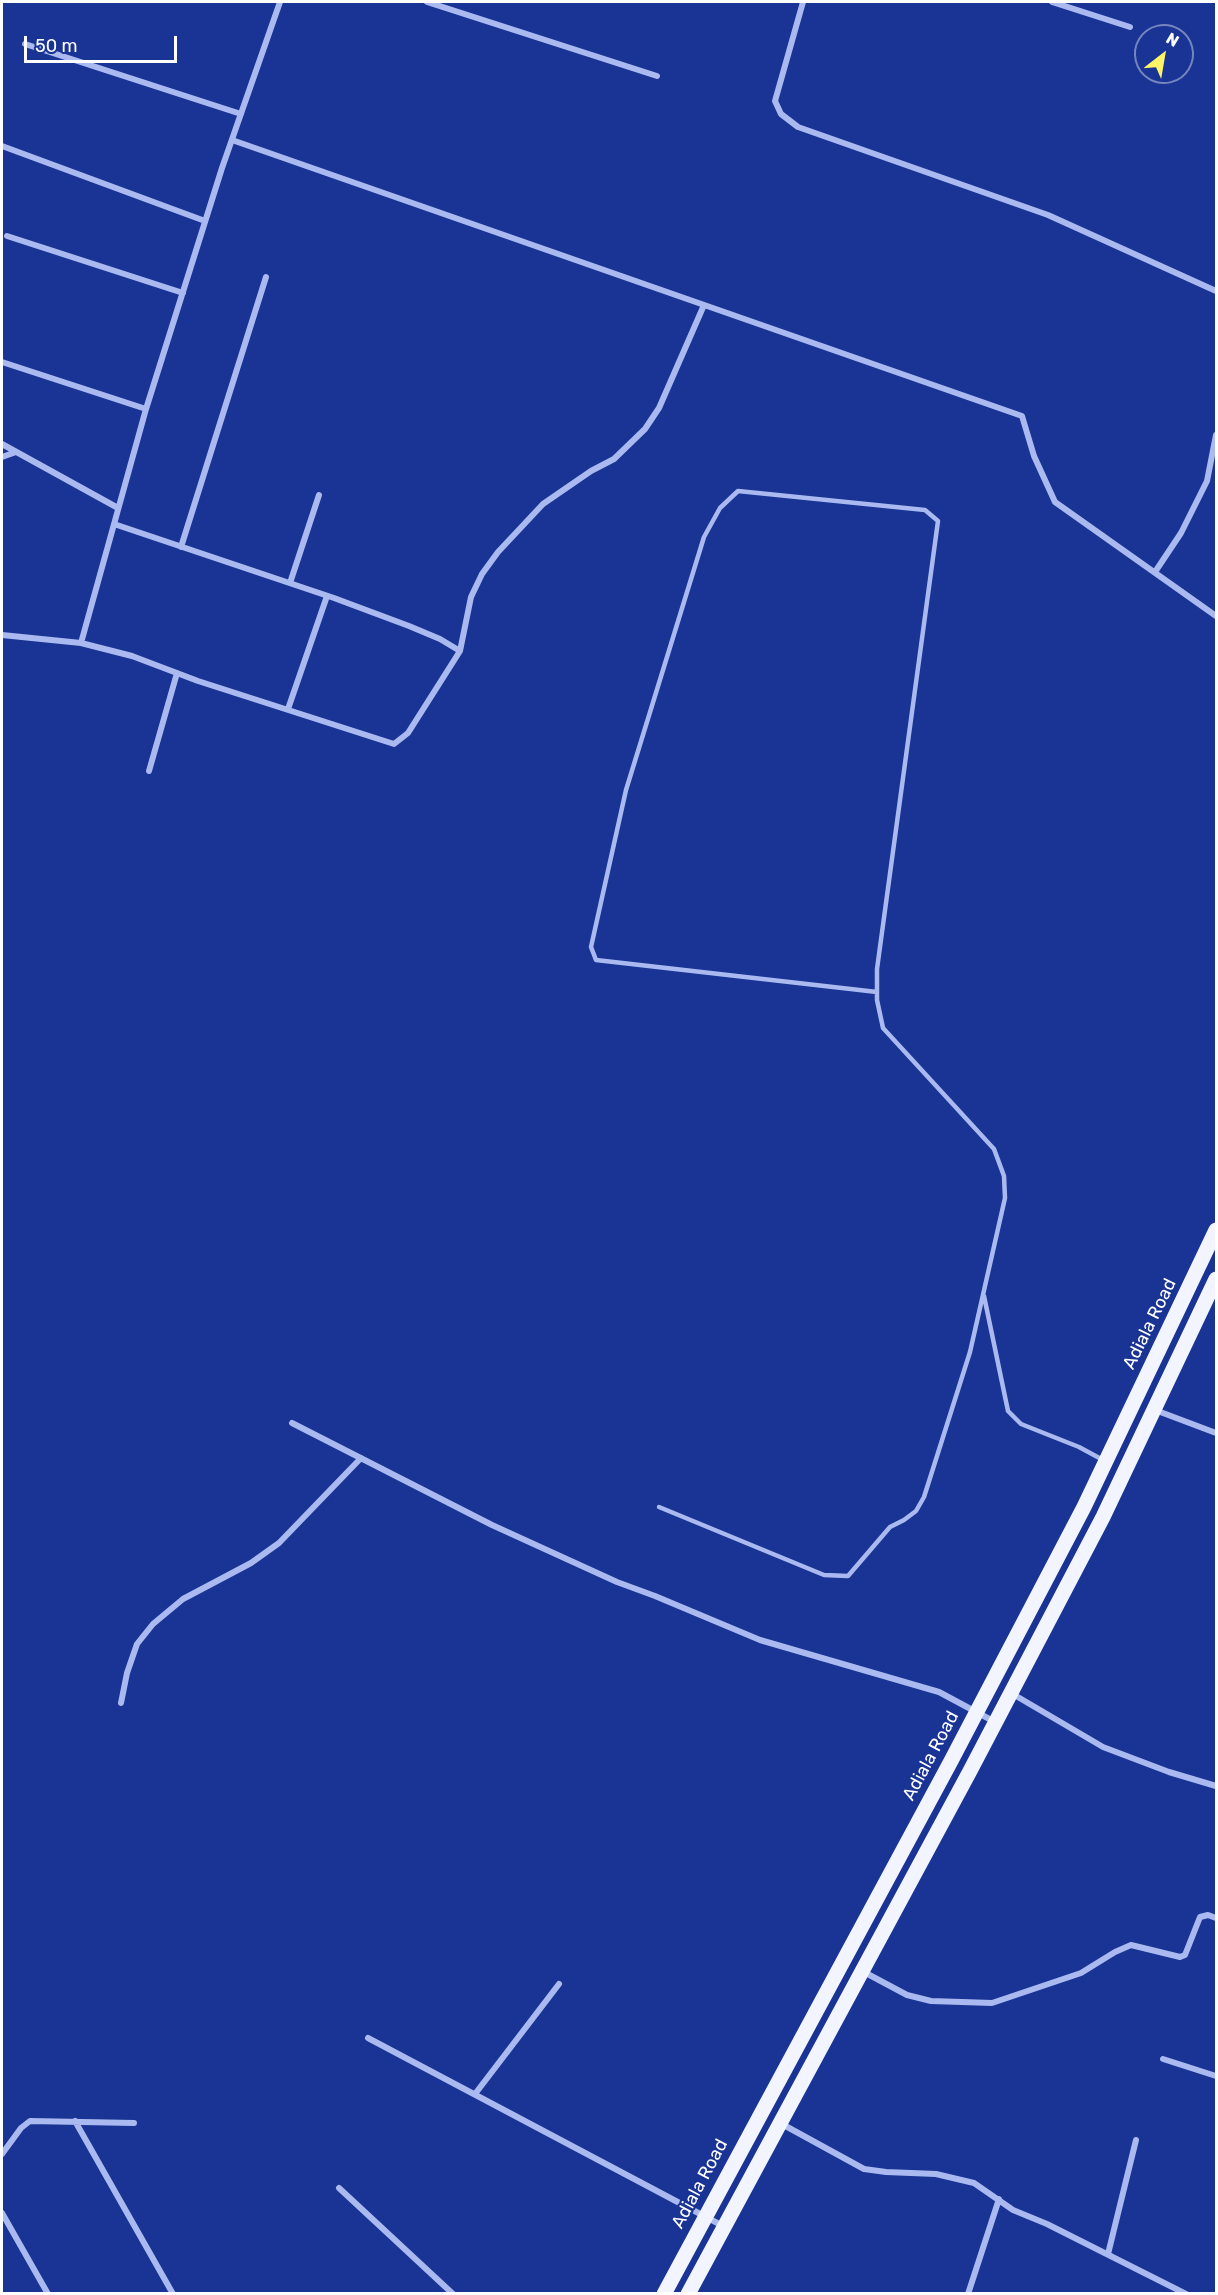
<!DOCTYPE html>
<style>
body{margin:0}
#map{position:relative;width:1218px;height:2295px;overflow:hidden;background:#193494;font-family:Rubik,sans-serif}
canvas{display:block}
.frame{position:absolute;inset:0;border:3px solid #fff;pointer-events:none}
.north{position:absolute;left:1134px;top:24px;width:60px;height:60px;box-sizing:border-box;background:#193494;border:2px solid #7585bf;border-radius:50%;rotate:31deg;font-size:16px;font-weight:700;line-height:24px;text-align:center;color:#fff}
.north::after{content:'';display:block;margin:auto;width:21px;height:27px;background:#fff368;clip-path:polygon(50% 0,100% 100%,50% 72%,0 100%)}
.scale{position:absolute;left:24px;top:36px;width:153px;height:27px;box-sizing:border-box;border:3px solid #fff;border-top:0;padding-left:8px;font-size:18px;line-height:21px;white-space:nowrap;color:#fff;-webkit-text-stroke:4px #193494;paint-order:stroke}
</style>
<div id="map">
<canvas width="1218" height="2295"></canvas>
<div class="frame"></div>
<div class="north">N</div>
<div class="scale">50 m</div>
</div>
<script>
const ctx = document.querySelector('canvas').getContext('2d');
ctx.lineJoin = 'round';
const shape = rows => new Path2D(rows.map(r => 'M' + r).join(''));
function stroke(path, color, width, dash) { ctx.strokeStyle = color; ctx.lineWidth = width; ctx.lineCap = dash ? 'butt' : 'round'; ctx.setLineDash(dash || []); ctx.stroke(path); }
function write(font, color, halo, rows, align = 'center') {
  ctx.font = font + ' Rubik,sans-serif'; ctx.lineWidth = 4.5; ctx.setLineDash([]); ctx.textBaseline = 'middle'; ctx.strokeStyle = halo; ctx.fillStyle = color; for (const [text, x, y, turn = 0] of rows) {
    ctx.save(); ctx.translate(x, y); ctx.rotate((+turn || 0) * Math.PI / 180); ctx.textAlign = isNaN(turn) ? turn : align; if (halo) ctx.strokeText(text, 0, 0); ctx.fillText(text, 0, 0); ctx.restore();
  }
}
const lane = shape([
 [984,1296,1008,1411,1021,1424,1079,1447,1103,1460],
 [659,1507,824,1575,848,1576,890,1527,904,1520,916,1511,924,1497,970,1352,1005,1198,1004,1176,994,1149,883,1028,877,1000,877,969,938,521,925,510,738,491,720,508,704,537,626,790,591,947,596,960,877,992]
]);
const street = shape([
 [427,2,657,76],
 [803,2,775,101,781,114,798,127,1048,215,1216,291],
 [1052,2,1130,27],
 [25,44,241,114],
 [232,140,1022,416,1034,456,1055,502,1216,616],
 [2,146,205,221],
 [7,236,183,293],
 [2,362,146,409],
 [2,444,118,508],
 [2,457,16,452],
 [114,524,334,598,409,626,440,639,460,651],
 [181,547,266,277],
 [1155,572,1181,533,1207,481,1216,435],
 [290,583,319,495],
 [2,635,81,643,132,656,198,681,394,744,408,733,460,651,471,597,482,574,498,552,543,504,591,471,614,459,645,429,659,408,704,305],
 [81,643,146,409,222,168,280,2],
 [288,709,327,596],
 [149,771,177,673],
 [1155,1410,1216,1433],
 [292,1423,492,1525,617,1582,655,1596,760,1640,939,1692,995,1722],
 [1011,1693,1103,1747,1169,1772,1216,1786],
 [121,1703,127,1673,137,1644,153,1624,183,1599,251,1563,279,1543,361,1458],
 [862,1971,907,1995,931,2001,992,2003,1081,1973,1115,1952,1131,1945,1180,1957,1185,1955,1200,1917,1208,1915,1216,1918],
 [368,2038,723,2226],
 [1163,2059,1216,2076],
 [475,2094,559,1984],
 [75,2121,173,2294],
 [780,2123,864,2169,886,2172,936,2174,974,2183,1013,2210,1047,2224,1186,2294],
 [2,2154,21,2128,30,2121,134,2123],
 [339,2188,453,2294],
 [2,2213,48,2294],
 [1108,2254,1136,2140],
 [968,2294,999,2199]
]);
const primary = shape([
 [664,2294,951,1761,1084,1507,1216,1230],
 [688,2294,970,1771,1103,1517,1216,1279]
]);
const streetNames = [
 ["Adiala Road",1150,1324,-64],
 ["Adiala Road",931,1756,-62],
 ["Adiala Road",700,2184,-62]
];
stroke(lane, '#aabaf0', 4.5);
stroke(street, '#aabaf0', 6);
stroke(primary, '#f2f5ff', 15);
write('18px', '#fff', '#193494', streetNames);
</script>
